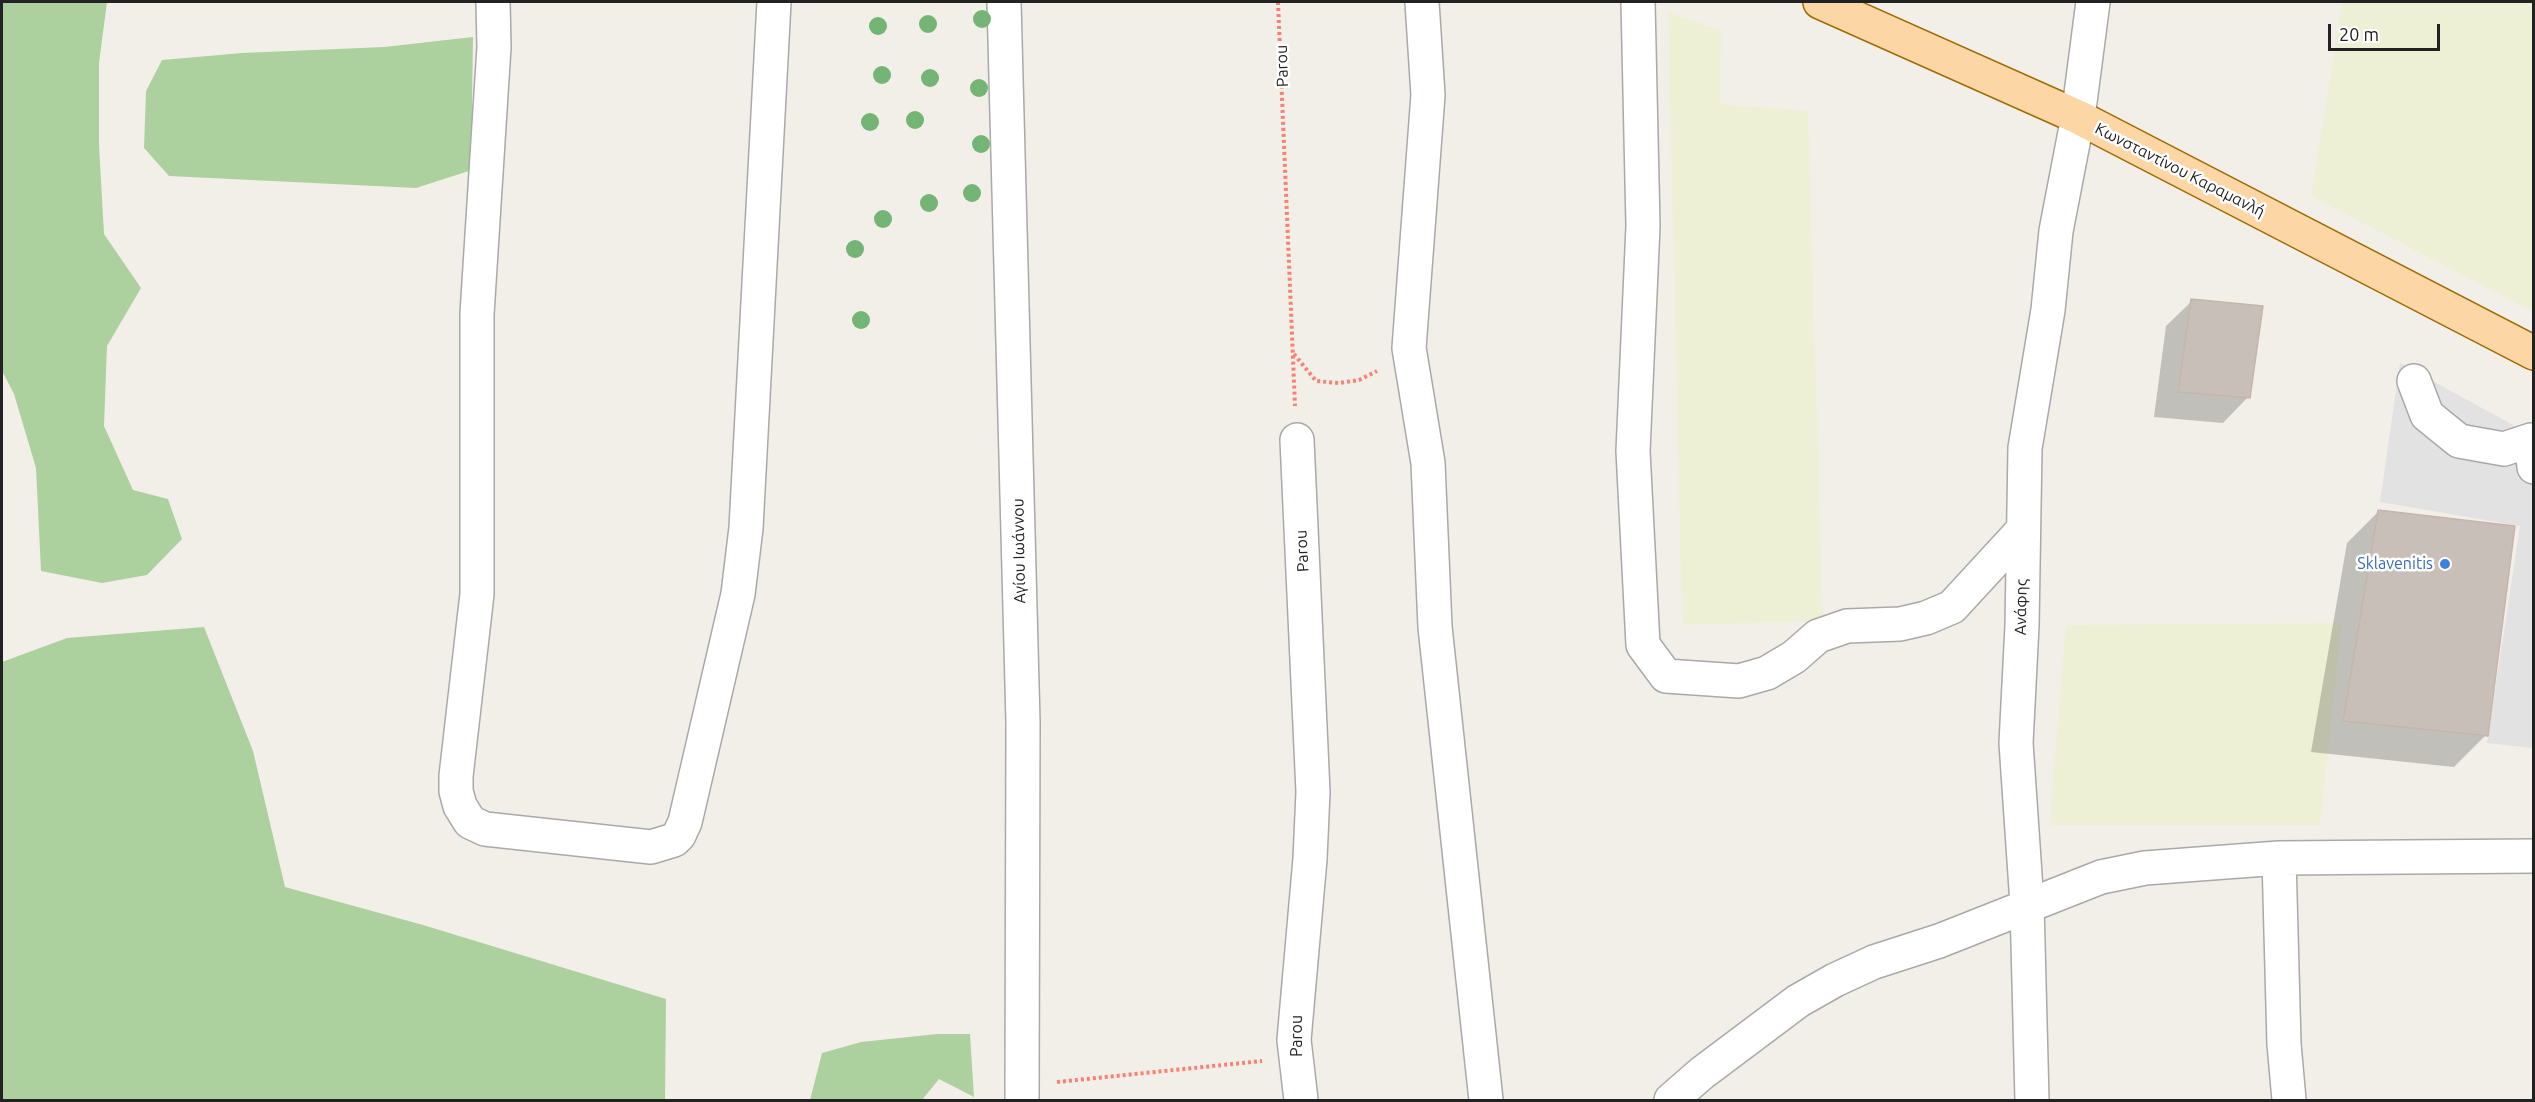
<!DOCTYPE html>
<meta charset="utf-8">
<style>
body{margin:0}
#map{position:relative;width:2535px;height:1102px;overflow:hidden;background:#f2efe9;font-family:Ubuntu,sans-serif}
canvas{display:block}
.frame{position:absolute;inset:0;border:3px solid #222;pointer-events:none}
.scale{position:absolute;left:2328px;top:24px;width:112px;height:27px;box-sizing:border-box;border:3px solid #222;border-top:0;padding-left:8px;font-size:18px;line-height:21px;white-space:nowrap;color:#222;-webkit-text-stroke:4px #fff;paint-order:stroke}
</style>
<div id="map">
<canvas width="2535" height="1102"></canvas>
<div class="frame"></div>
<div class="scale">20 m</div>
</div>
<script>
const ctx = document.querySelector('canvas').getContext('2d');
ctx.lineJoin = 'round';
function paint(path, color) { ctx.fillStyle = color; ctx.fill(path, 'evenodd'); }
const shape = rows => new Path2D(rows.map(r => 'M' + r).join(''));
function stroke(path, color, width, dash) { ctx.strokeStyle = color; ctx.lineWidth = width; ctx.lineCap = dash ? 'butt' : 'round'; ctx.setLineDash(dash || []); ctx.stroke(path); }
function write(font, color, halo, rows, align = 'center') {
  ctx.font = font + ' Ubuntu,sans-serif'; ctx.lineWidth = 5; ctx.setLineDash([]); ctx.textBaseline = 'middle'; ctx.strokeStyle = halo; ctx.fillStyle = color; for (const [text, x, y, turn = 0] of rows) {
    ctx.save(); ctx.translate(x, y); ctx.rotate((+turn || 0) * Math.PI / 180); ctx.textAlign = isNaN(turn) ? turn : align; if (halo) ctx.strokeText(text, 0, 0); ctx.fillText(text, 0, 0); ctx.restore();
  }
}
const farmland = shape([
 [2342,2,2533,2,2533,312,2311,196],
 [1668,12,1721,30,1720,104,1808,111,1823,621,1682,625],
 [2342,623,2320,825,2049,825,2066,625]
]);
const forest = shape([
 [2,2,107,2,99,63,99,145,104,234,141,288,107,346,104,426,133,490,168,499,182,539,147,575,102,583,41,571,36,468,14,394,2,371],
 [473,37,472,103,478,168,416,188,169,176,144,148,146,91,162,60,242,53,384,47],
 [204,627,253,751,285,887,423,925,666,999,665,1100,2,1100,2,662,67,638],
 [937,1034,970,1034,974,1097,939,1079,922,1100,810,1100,822,1053,861,1042]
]);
const parking = shape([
 [2400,363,2533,436,2533,748,2487,743,2520,526,2380,502]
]);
const shadow = shape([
 [2192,301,2248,397,2223,423,2154,417,2166,326],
 [2379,511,2486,735,2454,767,2311,752,2347,543]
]);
const building = shape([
 [2191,299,2263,306,2250,398,2178,392,2191,299],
 [2378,510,2515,526,2488,736,2343,721,2378,510]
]);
const path = shape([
 [1278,2,1295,406],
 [1294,354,1316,381,1339,383,1359,380,1377,371],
 [1057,1082,1262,1061]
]);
const minor = shape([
 [493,2,494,47,477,314,477,594,456,776,456,791,460,806,470,822,485,829,651,847,674,840,679,835,685,822,738,594,746,528,774,2],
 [1004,2,1023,722,1022,1100],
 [1422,2,1428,95,1409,348,1428,463,1435,627,1486,1100],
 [1638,2,1643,226,1633,451,1643,645,1666,676,1739,681,1767,673,1794,657,1818,636,1847,626,1900,624,1926,618,1952,607,2022,531],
 [2414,381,2427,415,2459,441,2504,449,2531,440,2534,467],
 [1297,440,1313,792,1310,859,1294,1040,1301,1100],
 [2279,858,2284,1044,2289,1100],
 [1671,1100,1702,1073,1798,1001,1835,980,1874,962,1939,941,2101,877,2145,868,2279,858,2534,856],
 [2032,1100,2027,904,2016,743,2022,626,2025,448,2048,310,2056,231,2078,117,2093,2]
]);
const major = shape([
 [1820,2,2078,117,2534,353]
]);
const trees = [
 [982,19],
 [928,24],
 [878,26],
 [882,75],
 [930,78],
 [979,88],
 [915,120],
 [870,122],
 [981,144],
 [972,193],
 [929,203],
 [883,219],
 [855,249],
 [861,320]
];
const markers = [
 [2445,564,6,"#3f7fe0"]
];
const streetNames = [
 ["Parou",1282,66,-92],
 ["Κωνσταντίνου Καραμανλή",2180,170,27],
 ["Αγίου Ιωάννου",1019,551,-91],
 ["Parou",1302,551,-93],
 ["Ανάφης",2021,607,-89],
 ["Parou",1297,1036,-90]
];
const shopNames = [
 ["Sklavenitis",2433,564]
];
paint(farmland, '#eef0d5');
paint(forest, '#add19e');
paint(parking, '#e2e2e2');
paint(shadow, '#0003');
paint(building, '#c7bfb8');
stroke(building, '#c4b6ab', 1.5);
stroke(minor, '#a9a9a9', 36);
stroke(major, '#a06b00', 36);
stroke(path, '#fa8072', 4, [3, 3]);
stroke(minor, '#fff', 33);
stroke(major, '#fcd6a4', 33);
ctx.fillStyle = '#74b475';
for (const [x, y] of trees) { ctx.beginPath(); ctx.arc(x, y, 9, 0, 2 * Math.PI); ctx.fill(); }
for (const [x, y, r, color] of markers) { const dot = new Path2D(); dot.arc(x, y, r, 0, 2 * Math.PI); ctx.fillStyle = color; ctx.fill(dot); stroke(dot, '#fff', 2); }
write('16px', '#222', '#fff', streetNames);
write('16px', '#366cbe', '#fff', shopNames, 'right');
</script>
